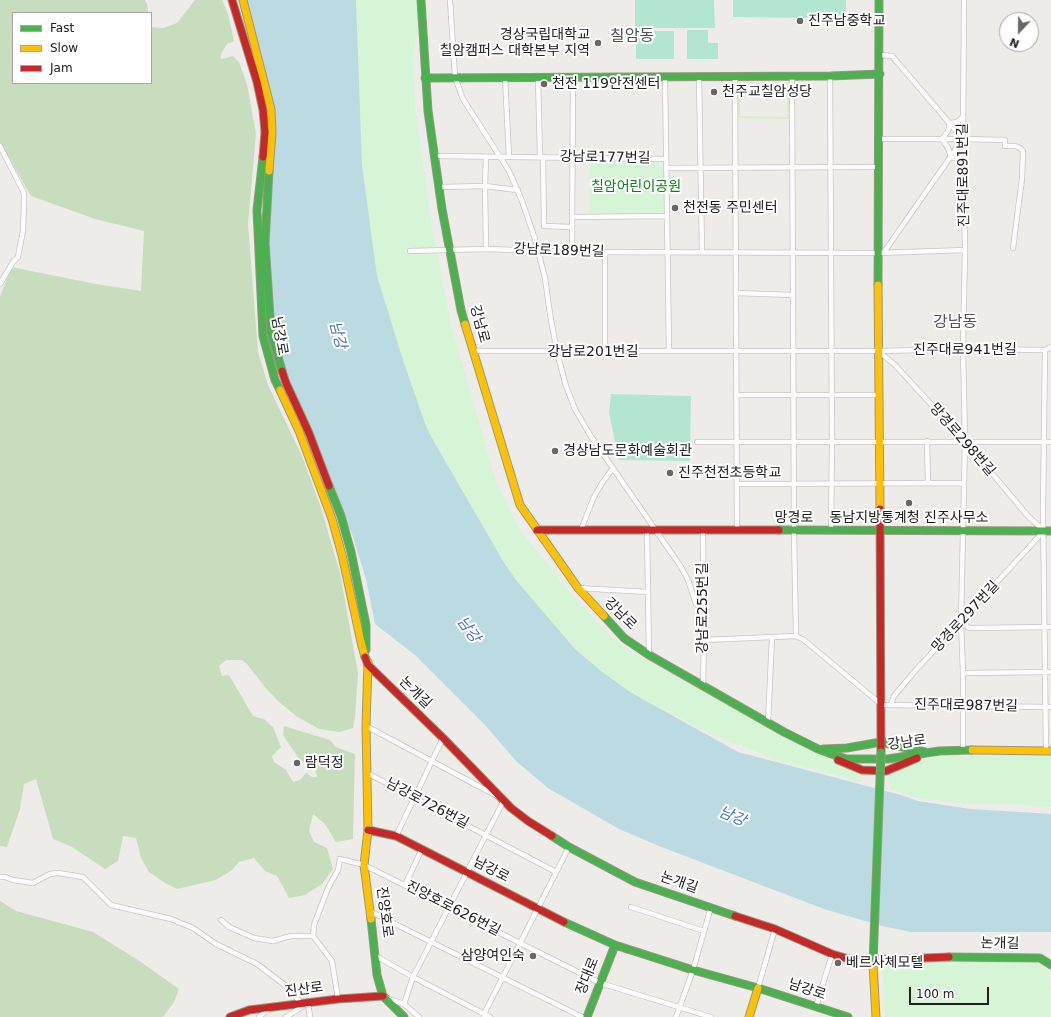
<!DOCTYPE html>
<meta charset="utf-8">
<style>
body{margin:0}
#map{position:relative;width:1051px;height:1017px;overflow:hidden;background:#eeece8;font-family:"DejaVu Sans",sans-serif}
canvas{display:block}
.legend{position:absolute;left:12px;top:12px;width:140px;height:72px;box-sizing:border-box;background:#fff;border:1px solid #a6a6a6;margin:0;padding:5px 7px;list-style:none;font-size:12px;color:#202020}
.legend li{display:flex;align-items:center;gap:8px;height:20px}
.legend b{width:20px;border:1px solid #a6a6a6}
.north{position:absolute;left:999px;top:12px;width:40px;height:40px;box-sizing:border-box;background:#fff;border:1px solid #a6a6a6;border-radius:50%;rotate:202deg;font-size:11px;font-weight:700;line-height:16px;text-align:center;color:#202020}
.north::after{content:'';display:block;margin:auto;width:14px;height:18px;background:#686766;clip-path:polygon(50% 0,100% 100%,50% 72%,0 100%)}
.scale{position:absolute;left:909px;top:987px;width:80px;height:18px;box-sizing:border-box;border:2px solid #202020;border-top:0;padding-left:5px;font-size:12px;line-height:14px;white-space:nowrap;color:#202020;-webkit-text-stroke:3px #fff;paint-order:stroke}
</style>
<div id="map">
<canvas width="1051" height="1017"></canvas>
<ul class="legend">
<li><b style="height:5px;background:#4caf50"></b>Fast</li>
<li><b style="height:5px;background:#ffc107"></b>Slow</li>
<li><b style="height:5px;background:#c62828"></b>Jam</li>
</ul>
<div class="north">N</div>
<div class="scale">100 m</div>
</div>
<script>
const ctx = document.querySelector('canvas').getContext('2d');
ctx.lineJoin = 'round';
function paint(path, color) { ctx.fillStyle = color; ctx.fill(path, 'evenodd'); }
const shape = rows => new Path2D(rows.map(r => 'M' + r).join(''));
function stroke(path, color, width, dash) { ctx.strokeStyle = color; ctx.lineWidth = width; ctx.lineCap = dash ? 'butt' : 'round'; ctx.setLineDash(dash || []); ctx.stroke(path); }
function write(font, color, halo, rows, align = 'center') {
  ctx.font = font + ' "DejaVu Sans","Noto Sans KR",sans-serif'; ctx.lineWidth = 4; ctx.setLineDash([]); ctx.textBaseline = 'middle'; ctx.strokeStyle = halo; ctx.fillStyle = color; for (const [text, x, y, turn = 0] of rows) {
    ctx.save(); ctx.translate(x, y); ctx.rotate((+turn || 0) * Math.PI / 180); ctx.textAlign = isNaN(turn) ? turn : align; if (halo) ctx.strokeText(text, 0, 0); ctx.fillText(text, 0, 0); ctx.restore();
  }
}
const grass = shape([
 [738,80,754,81,754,83,740,82,740,116,786,117,787,115,789,115,789,119,738,118],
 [787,81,789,81,789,112,787,112]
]);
const forest = shape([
 [0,0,145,0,147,4,148,13,13,13,13,83,151,83,151,27,163,28,177,23,195,0,222,0,228,14,234,41,227,44,221,54,221,59,233,56,239,62,247,84,256,134,248,224,258,352,268,385,302,456,321,508,340,573,358,673,355,718,353,728,339,732,319,729,296,716,278,701,265,687,247,664,242,660,226,660,219,666,222,676,229,675,253,716,264,719,273,727,281,747,272,756,274,762,286,770,293,782,300,780,306,773,312,777,317,777,315,769,299,759,283,735,284,726,330,740,336,747,355,754,353,839,336,842,325,824,313,814,309,831,314,842,327,848,333,869,322,884,305,895,289,898,277,876,265,871,254,858,239,862,232,870,216,880,177,889,165,883,149,872,141,858,136,838,123,836,118,861,105,869,72,847,53,839,36,779,24,784,20,809,7,847,0,846,0,297,11,267,96,284,141,291,144,231,95,219,31,196,0,142],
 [0,901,16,911,93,932,141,962,179,989,174,1002,163,1017,0,1017]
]);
const park = shape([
 [356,0,420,0,421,15,413,55,415,107,432,228,450,320,497,485,520,530,573,596,611,637,636,655,861,776,861,782,778,760,713,735,630,692,601,671,575,649,516,580,503,561,433,440,426,426,403,360,377,276,362,165],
 [589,160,657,160,664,172,664,215,589,213],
 [939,755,1051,755,1051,807,1010,804,965,804,919,798,890,789,889,775],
 [971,961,1035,962,1046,968,1048,969,1051,989,1051,1017,885,1017,883,966]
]);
const pitch = shape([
 [635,0,714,0,715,28,635,28],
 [733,0,846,0,846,15,811,15,811,18,733,17],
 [687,30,708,30,708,43,718,43,718,59,687,59],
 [636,31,674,31,674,59,636,59],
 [611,394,691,396,690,461,619,460,609,413]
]);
const water = shape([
 [247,0,356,0,362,165,377,276,403,360,426,426,433,440,503,561,516,580,575,649,601,671,630,692,738,752,901,795,918,801,970,809,1051,814,1051,932,911,932,882,926,824,909,659,846,619,829,548,788,517,762,485,725,415,655,375,624,366,579,352,534,315,449,274,350,265,254,272,120]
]);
const street = shape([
 [450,0,455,77,463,99,509,171,522,201,535,239,545,278,550,314,557,352,566,386,575,409,590,435,681,567,688,580,696,604,704,608],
 [880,55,892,56,963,139],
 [792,76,794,531,796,636],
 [830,76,832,441,831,531],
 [505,77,509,157],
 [538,77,540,157],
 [665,77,669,351],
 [699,77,702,252],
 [735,77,737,531],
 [879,139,963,139,1005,140,1005,146,1015,146,1020,148,1023,151,1022,179,1013,248],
 [0,146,24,193,24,204,23,231,18,257,13,262,0,284],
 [435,156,666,159],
 [543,157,544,226,572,227],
 [963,160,951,157,948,148,942,139,948,131,950,123,957,122,963,117],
 [666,168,878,167],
 [440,187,485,186,518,190],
 [572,217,667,216],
 [486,249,485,186,486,157],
 [410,251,486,249,572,252,878,253,965,250],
 [572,252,573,77],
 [884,252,963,139],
 [736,293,793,295],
 [1045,350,1043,511,1046,751],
 [472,351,878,351,963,349,1045,350,1051,347],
 [878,351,894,364,965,441,1027,515,1044,531],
 [605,352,605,252],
 [736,395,878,395],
 [927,441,928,483],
 [697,442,1051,442],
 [737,484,963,483],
 [581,530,593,499,602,483,613,468],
 [647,531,649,655],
 [578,588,648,592],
 [961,622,969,628,1051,627],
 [704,640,796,636,804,640,882,705,1051,707],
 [963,673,1051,672],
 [703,685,704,640,703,531],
 [891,704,894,696,915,671,1044,531],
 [768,723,772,637],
 [366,726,497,796],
 [963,750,963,673,961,622,965,441,963,349,965,250,963,139,964,0],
 [367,773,556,872],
 [396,836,443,738],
 [0,877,5,877,13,880,33,883,50,874,58,873,83,877,111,905,171,919,193,928,216,944,257,964,286,986,301,1003],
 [405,885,422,849],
 [631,907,704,931],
 [371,912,582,1017],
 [221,920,229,927,254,938,273,941,291,936,313,936],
 [313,936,314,925,328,888,338,870,340,859,364,865,600,983,711,1017],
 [313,936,332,961,338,999],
 [376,956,413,977,490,1017],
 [758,988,775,929],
 [386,998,404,1004,419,1017],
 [404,1004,413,977,504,800,503,800],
 [816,1007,832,954],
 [259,1017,270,1008],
 [286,1017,308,1003,310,1017],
 [484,1017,484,1014,569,847],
 [676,1017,693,970,711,907]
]);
const fast = shape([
 [421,0,428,111,442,209,461,310,465,324],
 [425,78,830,76,880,74],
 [263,157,257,210,263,336,275,380,280,390],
 [269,171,265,243,271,332,282,371],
 [878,285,879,0],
 [329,486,341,516,351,552,366,625,366,650],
 [779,530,1051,531],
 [604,616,624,638,649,655,784,732,818,749,837,756,847,759,888,759,939,751,972,750],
 [823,749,847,748,881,742,925,752],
 [552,836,569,847,635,882,735,916],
 [371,919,377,975,383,996,404,1017],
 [564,922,615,945,693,970,758,988,848,1017],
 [949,957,1040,958,1051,965],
 [587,1017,615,945]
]);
const slow = shape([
 [243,0,271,109,272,134,269,171],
 [878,285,880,509],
 [465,324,520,505,578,588,604,616],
 [280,390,299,431,332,519,342,555,361,642,365,657],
 [368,662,366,726,368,830,364,865,371,919],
 [972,750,1051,751],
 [873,964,876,1017],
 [749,1017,758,988]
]);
const jam = shape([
 [232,0,257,82,263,110,265,132,263,157],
 [282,371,286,383,309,433,329,486],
 [880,509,881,752],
 [537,530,779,530],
 [365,657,368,665,443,738,511,808,528,821,552,836],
 [838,760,862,770,886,771,917,758],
 [368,830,396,836,564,922],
 [735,916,775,929,832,954,849,959,898,959,949,957],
 [230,1017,249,1010,338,999,383,996]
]);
const fastBridge = shape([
 [873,964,881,752]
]);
const markers = [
 [800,21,4,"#686766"],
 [598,43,4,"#686766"],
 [544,84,4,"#686766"],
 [714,92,4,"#686766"],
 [675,208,4,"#686766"],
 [555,451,4,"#686766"],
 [670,473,4,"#686766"],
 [909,503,4,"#686766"],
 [297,763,4,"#686766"],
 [533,956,4,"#686766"],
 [838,963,4,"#686766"]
];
const poiNames = [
 ["진주남중학교",808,21],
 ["경상국립대학교",590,35,"right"],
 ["칠암캠퍼스 대학본부 지역",590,51,"right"],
 ["천전 119안전센터",552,84],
 ["천주교칠암성당",722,92],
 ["천전동 주민센터",683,208],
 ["경상남도문화예술회관",563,451],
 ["진주천전초등학교",678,473],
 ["동남지방통계청 진주사무소",909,518,"center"],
 ["람덕정",305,763],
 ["삼양여인숙",525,956,"right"],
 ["베르사체모텔",846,963]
];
const streetNames = [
 ["강남로177번길",605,158,1],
 ["진주대로891번길",964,175,-91],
 ["강남로189번길",559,251,2],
 ["강남로",479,324,75],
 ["남강로",279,336,80],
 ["진주대로941번길",965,350],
 ["강남로201번길",593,352],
 ["망경로298번길",962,440,49],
 ["망경로",794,518],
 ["강남로255번길",703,608,-90],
 ["강남로",620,614,45],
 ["망경로297번길",966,617,-47],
 ["논개길",415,693,44],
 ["진주대로987번길",966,706,1],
 ["강남로",907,743,-8],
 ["남강로726번길",427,804,28],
 ["남강로",491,870,27],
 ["논개길",679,883,19],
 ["진양호로626번길",453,909,27],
 ["진양호로",384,912,83],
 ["논개길",1000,944,1],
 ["장대로",588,976,-68],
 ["진산로",304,990,-7],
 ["남강로",807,990,18]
];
const parkNames = [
 ["칠암어린이공원",636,187]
];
const waterNames = [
 ["남강",337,335,75],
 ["남강",468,630,54],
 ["남강",732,817,23]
];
const quarterNames = [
 ["칠암동",632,37],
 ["강남동",955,323]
];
paint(grass, '#daebc6');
paint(forest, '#c8ddbd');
paint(park, '#d6f4d6');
paint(pitch, '#b3e6d0');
paint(water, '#bbdae2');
stroke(street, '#c7c6c4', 6);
stroke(fast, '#97987f', 9);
stroke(slow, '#97987f', 9);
stroke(jam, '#97987f', 9);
stroke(street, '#fcfcfc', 4.5);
stroke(fast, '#4caf50', 7);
stroke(slow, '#ffc107', 7);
stroke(jam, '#c62828', 7);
stroke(fastBridge, '#97987f', 9, []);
stroke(fastBridge, '#4caf50', 7);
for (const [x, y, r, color] of markers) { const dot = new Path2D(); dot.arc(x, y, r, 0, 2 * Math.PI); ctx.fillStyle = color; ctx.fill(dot); stroke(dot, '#fff', 1.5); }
write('14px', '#202020', '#fff', poiNames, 'left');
write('14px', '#202020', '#fff', streetNames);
write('14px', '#098214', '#fff', parkNames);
write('italic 15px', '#4678aa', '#fff', waterNames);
write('16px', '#535353', '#fff', quarterNames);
</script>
